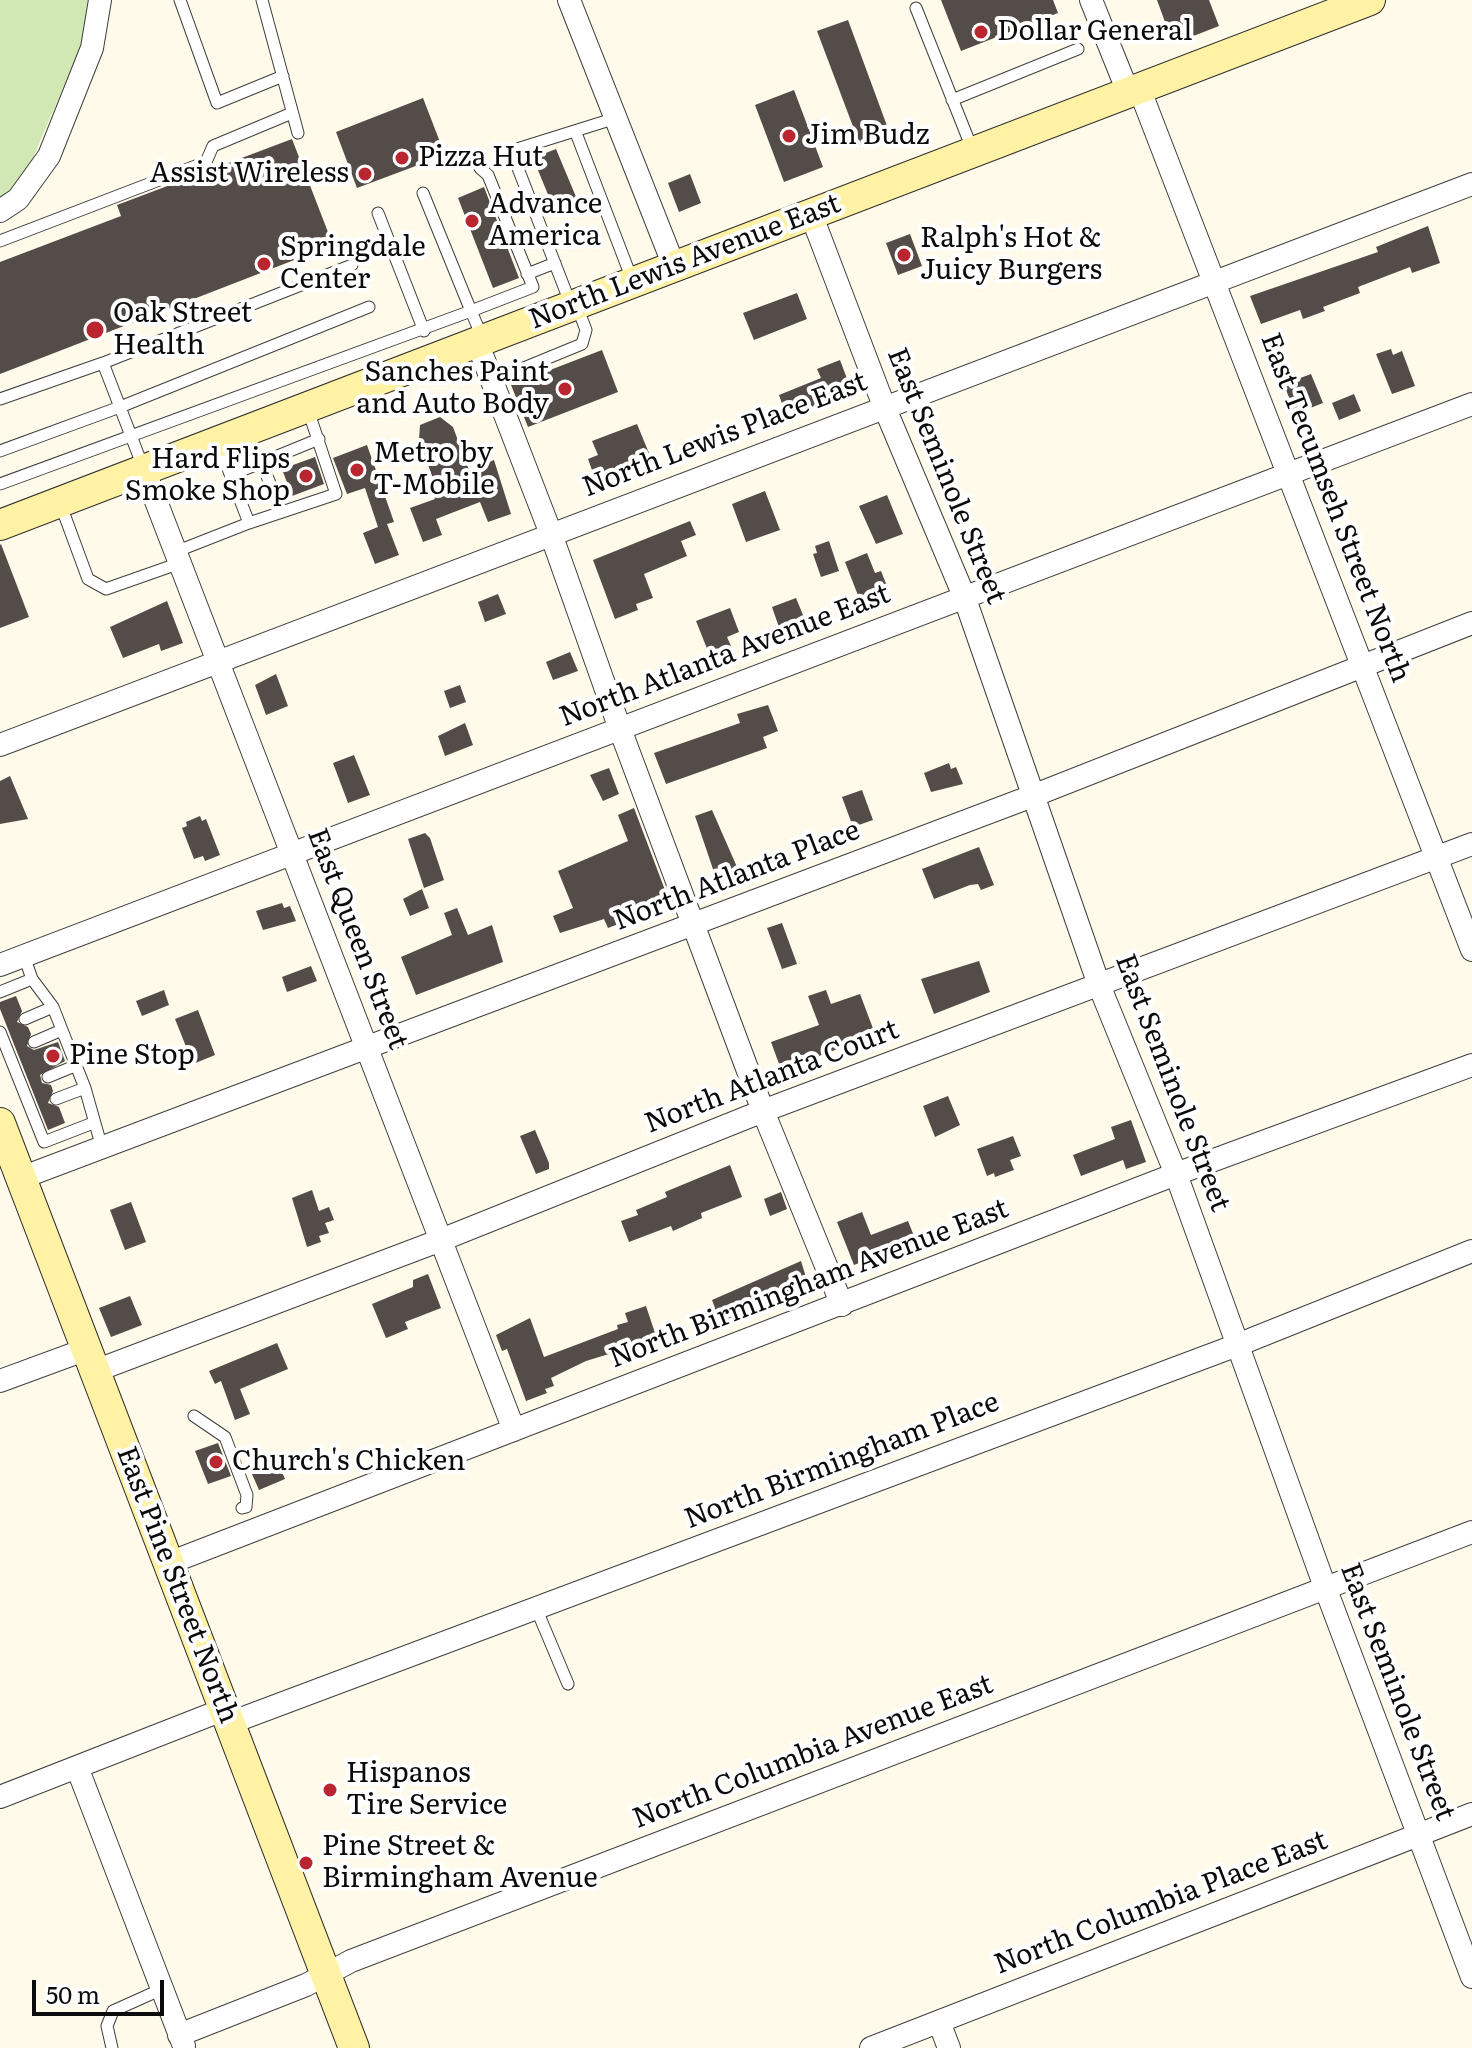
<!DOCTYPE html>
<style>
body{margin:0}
#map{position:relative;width:1472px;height:2048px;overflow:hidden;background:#fffae9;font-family:Literata,serif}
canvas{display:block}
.scale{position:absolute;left:32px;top:1980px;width:132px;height:36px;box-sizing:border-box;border:4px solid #0b0b0b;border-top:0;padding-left:10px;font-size:24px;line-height:28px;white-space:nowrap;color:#0b0b0b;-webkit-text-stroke:6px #fff;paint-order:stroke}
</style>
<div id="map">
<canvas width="1472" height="2048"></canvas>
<div class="scale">50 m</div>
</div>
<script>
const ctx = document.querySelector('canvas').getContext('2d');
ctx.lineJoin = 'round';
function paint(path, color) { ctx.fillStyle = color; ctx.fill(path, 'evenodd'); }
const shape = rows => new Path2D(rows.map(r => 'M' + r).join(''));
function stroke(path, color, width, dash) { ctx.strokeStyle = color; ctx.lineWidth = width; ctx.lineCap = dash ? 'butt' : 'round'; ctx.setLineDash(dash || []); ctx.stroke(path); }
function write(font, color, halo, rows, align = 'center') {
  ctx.font = font + ' Literata,serif'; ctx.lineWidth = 8; ctx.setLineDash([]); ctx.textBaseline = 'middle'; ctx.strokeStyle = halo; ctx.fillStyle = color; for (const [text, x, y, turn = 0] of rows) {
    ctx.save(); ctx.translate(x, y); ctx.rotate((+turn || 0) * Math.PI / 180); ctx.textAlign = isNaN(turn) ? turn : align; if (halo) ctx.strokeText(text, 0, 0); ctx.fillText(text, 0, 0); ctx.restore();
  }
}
const green = shape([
 [0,0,92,0,83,41,24,179,0,202]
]);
const building = shape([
 [941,0,1053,0,1058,13,961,51],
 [1157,0,1209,0,1219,26,1173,44],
 [848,20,890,134,860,145,817,31],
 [794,90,823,167,784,182,755,105],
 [423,98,445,155,357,188,336,132],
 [292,139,333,245,0,374,0,262,121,216,117,205],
 [556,149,579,204,556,214,533,158],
 [690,174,701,203,679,212,668,183],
 [484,187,519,278,493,288,458,198],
 [1428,226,1440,263,1412,273,1410,267,1358,287,1360,293,1323,307,1325,311,1303,319,1300,310,1261,324,1250,296,1378,252,1376,247],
 [910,234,922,266,898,275,886,243],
 [797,293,807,319,754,340,743,313],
 [1391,349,1393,355,1402,351,1415,386,1392,394,1376,354],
 [602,350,618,392,528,427,511,385],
 [840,360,852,392,797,413,796,408,785,412,779,395,821,378,817,369],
 [1311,374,1323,403,1295,414,1284,384],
 [1354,394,1361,411,1339,420,1332,403],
 [440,417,453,427,469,470,494,460,511,514,488,522,480,502,436,519,442,535,423,542,410,508,435,499,430,486,435,484,419,440,420,425],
 [637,424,651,458,609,474,610,478,597,484,588,459,598,455,592,441],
 [367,445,394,522,387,524,399,555,375,564,363,533,378,527,365,488,347,494,333,458],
 [315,457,324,484,292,496,282,469],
 [765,491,780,530,746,542,732,504],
 [887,495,903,534,876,544,859,506],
 [690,521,696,535,681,541,687,556,644,574,653,598,636,604,638,610,615,619,593,560],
 [829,541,839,571,821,577,813,554,817,553,815,546],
 [1,544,29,617,0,628,0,545],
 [867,553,875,573,881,571,887,586,877,590,880,596,861,603,845,562],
 [498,594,506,614,485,622,478,602],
 [796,598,805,620,780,630,772,607],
 [167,601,183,643,161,651,159,644,123,658,110,627],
 [730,608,739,632,727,637,731,646,708,651,696,621],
 [570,652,578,671,553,680,546,662],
 [276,674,288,706,266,715,255,685],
 [460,685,466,702,450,708,444,691],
 [768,705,778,731,763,737,767,748,666,784,654,753,740,723,737,714],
 [465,723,473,745,445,756,438,736],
 [354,755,370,795,348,803,333,763],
 [949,763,951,769,956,767,963,784,931,792,924,773],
 [609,768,619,794,603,801,590,775],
 [10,776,28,819,0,824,0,781],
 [862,790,873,820,853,827,842,797],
 [634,808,668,898,627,914,629,920,608,928,604,919,560,933,553,916,573,908,558,871,628,841,618,815],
 [712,810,737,867,715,875,695,816],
 [200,816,202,821,206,819,220,855,205,861,203,856,194,859,182,828,187,826,186,822],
 [425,833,430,838,444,880,424,888,408,839],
 [979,847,994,885,981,890,978,884,970,885,934,899,922,869],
 [422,889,429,908,410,916,403,899],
 [282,903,284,908,290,906,296,921,263,930,256,911],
 [457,908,468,935,492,925,503,962,416,995,401,957,452,935,444,913],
 [782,923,797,964,782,969,767,928],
 [979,961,990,992,934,1014,921,979],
 [311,966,317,981,287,992,282,977],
 [164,990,169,1005,142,1016,136,1001],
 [826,990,831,1004,860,994,877,1039,858,1047,856,1042,806,1061,809,1069,789,1076,788,1071,782,1072,771,1042,819,1025,808,996],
 [16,996,22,1011,17,1022,28,1027,31,1034,27,1046,34,1050,58,1042,65,1061,40,1075,42,1083,51,1085,53,1091,48,1103,59,1107,65,1123,48,1130,0,1009,0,1002],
 [198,1010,215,1055,193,1064,175,1019],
 [948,1096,960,1125,935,1137,923,1106],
 [1131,1120,1146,1162,1126,1169,1123,1160,1081,1176,1073,1155,1115,1139,1111,1127],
 [535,1130,549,1163,549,1169,536,1174,520,1136],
 [1013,1136,1021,1156,1010,1160,1014,1170,995,1177,994,1173,987,1176,977,1149],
 [730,1165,742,1197,701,1213,702,1218,673,1231,671,1226,629,1242,621,1221,638,1215,636,1210,667,1197,665,1192],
 [312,1190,319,1211,329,1207,334,1220,325,1223,329,1233,319,1236,321,1242,307,1247,292,1198],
 [781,1192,787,1209,770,1216,764,1199],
 [131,1202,146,1242,125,1250,110,1210],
 [862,1212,871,1235,908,1221,916,1241,854,1265,837,1222],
 [801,1261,810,1290,709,1326,704,1312,715,1308,712,1300],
 [428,1274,441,1308,405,1322,408,1329,386,1338,372,1304,413,1287,413,1280],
 [130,1296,142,1325,111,1337,99,1308],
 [646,1306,656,1336,649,1339,651,1345,636,1350,635,1346,586,1361,551,1378,554,1386,545,1389,547,1393,526,1401,507,1349,502,1351,496,1335,530,1318,544,1357,618,1329,617,1325,628,1322,625,1313],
 [277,1343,288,1369,240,1389,250,1414,235,1420,221,1381,215,1384,209,1371],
 [218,1443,231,1476,208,1484,195,1451],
 [274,1454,285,1479,259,1490,248,1465]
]);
const lane = shape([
 [180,0,217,103,283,76],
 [262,0,298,133],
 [916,8,973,151],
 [952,100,1078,49],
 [576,133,633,282],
 [480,168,488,175,533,287,471,311,483,339],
 [378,213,424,331],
 [0,241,206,162,213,146,292,113],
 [527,274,555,263],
 [571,305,514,158,517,149,616,118],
 [103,363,143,467],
 [492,381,582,344,586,330,576,304],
 [0,399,103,363,352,265],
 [218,443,249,523,336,494,308,410],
 [0,451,120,407,369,307],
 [261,462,282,512],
 [231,475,319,439],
 [0,484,471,311,423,193],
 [60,503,88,579,106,589,180,563],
 [175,552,249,523],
 [24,956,32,979,53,1007,62,1030,85,1088,102,1148],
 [0,992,32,979],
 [25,1019,53,1007],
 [0,1032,44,1142,93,1123],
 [34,1042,62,1030],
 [48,1077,77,1065],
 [56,1099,85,1088],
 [194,1416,225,1437,247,1495,246,1507,242,1508],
 [536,1608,568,1684],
 [112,2048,107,2026,113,2011,162,1989]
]);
const street = shape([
 [569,0,674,266],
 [1091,0,1128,92],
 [1139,88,1472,950],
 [0,211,18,199,49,156,92,48,100,0],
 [811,214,884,406,964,596,1099,985,1176,1174,1325,1587,1472,1977],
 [477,342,551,534,620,729,763,1111,842,1305],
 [144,470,514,1430],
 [0,745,1472,184],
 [0,965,1472,404],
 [21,1178,1035,795,1472,623],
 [95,1371,441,1240,763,1111,1472,844],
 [0,1381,87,1349],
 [169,1563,1176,1174,1472,1065],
 [230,1723,1240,1344,1472,1251],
 [77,1767,184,2046],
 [0,1797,225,1709],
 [939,2022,949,2048],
 [179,2035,306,1985,351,1961,1472,1532],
 [871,2048,1472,1814]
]);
const secondary = shape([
 [0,525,1370,0],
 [0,1123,354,2048]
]);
const markers = [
 [981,32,8,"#ba2530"],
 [789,136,8,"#ba2530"],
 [402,158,8,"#ba2530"],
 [365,174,8,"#ba2530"],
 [472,221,8,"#ba2530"],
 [904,255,8,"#ba2530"],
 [264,264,8,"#ba2530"],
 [95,330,10,"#ba2530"],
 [565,389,8,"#ba2530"],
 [357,470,8,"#ba2530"],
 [306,476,8,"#ba2530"],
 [53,1056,8,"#ba2530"],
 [216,1462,8,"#ba2530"],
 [330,1790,8,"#ba2530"],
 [306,1863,8,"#ba2530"]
];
const poiNames = [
 ["Dollar General",997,32],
 ["Jim Budz",805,136],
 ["Pizza Hut",418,158],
 ["Assist Wireless",349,174,"right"],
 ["Advance",488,205],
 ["America",488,237],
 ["Ralph's Hot &",920,239],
 ["Juicy Burgers",920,271],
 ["Springdale",280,248],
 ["Center",280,280],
 ["Oak Street",113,314],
 ["Health",113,346],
 ["Sanches Paint",549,373,"right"],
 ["and Auto Body",549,405,"right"],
 ["Metro by",373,454],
 ["T-Mobile",373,486],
 ["Hard Flips",290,460,"right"],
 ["Smoke Shop",290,492,"right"],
 ["Pine Stop",69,1056],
 ["Church's Chicken",232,1462],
 ["Hispanos",346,1774],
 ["Tire Service",346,1806],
 ["Pine Street &",322,1847],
 ["Birmingham Avenue",322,1879]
];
const streetNames = [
 ["North Lewis Avenue East",685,262,-21],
 ["North Lewis Place East",725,435,-21],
 ["East Seminole Street",946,476,68],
 ["East Tecumseh Street North",1335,508,69],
 ["North Atlanta Avenue East",725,656,-21],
 ["North Atlanta Place",737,876,-21],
 ["East Queen Street",357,939,69],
 ["North Atlanta Court",772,1077,-21],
 ["East Seminole Street",1172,1083,69],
 ["North Birmingham Avenue East",809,1284,-21],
 ["North Birmingham Place",842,1461,-21],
 ["East Pine Street North",177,1585,69],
 ["East Seminole Street",1397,1692,69],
 ["North Columbia Avenue East",813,1752,-21],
 ["North Columbia Place East",1161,1903,-21]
];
paint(green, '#d1e8b4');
paint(building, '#544c48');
stroke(lane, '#3e3e3e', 13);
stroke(street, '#3e3e3e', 24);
stroke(secondary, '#2d2d2d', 32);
stroke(lane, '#fff', 11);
stroke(street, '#fff', 22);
stroke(secondary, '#fff2a4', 30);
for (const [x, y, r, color] of markers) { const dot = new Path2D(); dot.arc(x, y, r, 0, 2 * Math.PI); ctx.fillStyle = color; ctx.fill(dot); stroke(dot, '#fff', 3); }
write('28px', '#0b0b0b', '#fff', poiNames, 'left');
write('28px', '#0b0b0b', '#fff', streetNames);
</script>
